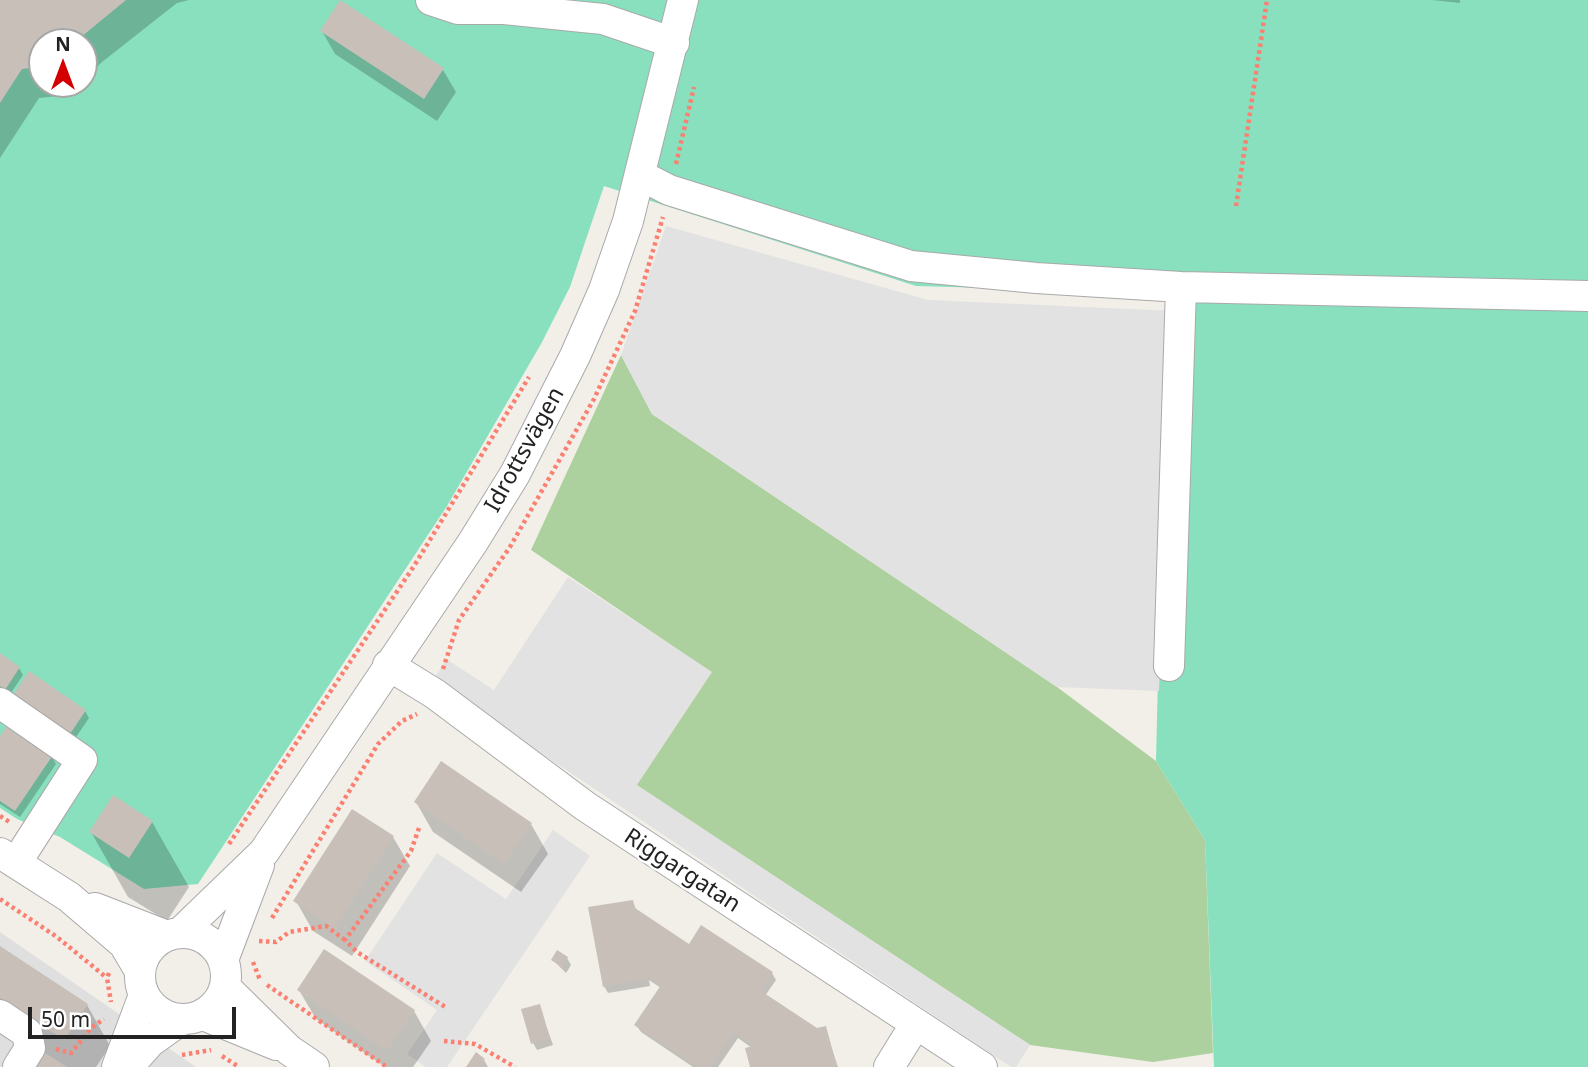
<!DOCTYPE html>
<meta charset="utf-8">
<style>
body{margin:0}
#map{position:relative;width:1588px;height:1067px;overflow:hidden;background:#f2efe9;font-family:"Noto Sans",sans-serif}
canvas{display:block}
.north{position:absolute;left:28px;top:28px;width:70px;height:70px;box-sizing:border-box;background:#fff;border:2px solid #a7a7a7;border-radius:50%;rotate:0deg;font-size:19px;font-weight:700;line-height:28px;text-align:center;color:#222}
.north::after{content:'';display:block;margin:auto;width:24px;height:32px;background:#d40000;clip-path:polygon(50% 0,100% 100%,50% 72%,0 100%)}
.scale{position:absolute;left:28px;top:1007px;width:208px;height:32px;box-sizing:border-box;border:4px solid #222;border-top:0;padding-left:9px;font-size:21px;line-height:24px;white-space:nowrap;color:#222;-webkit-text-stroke:5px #fff;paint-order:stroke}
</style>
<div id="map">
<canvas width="1588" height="1067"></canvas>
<div class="north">N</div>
<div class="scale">50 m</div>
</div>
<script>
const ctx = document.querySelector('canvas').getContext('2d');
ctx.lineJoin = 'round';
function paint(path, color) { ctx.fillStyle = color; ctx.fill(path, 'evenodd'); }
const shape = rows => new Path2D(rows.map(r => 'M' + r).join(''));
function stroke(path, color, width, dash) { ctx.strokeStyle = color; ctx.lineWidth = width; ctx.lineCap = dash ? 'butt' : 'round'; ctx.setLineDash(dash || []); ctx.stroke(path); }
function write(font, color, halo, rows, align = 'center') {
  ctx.font = font + ' "Noto Sans",sans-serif'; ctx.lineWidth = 5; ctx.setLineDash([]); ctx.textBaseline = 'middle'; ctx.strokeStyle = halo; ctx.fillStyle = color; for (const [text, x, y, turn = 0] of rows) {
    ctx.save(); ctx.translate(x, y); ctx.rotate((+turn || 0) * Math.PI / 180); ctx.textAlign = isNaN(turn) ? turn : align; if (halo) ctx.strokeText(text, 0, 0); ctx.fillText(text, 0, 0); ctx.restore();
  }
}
const residential = shape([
 [0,932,196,1067,0,1067]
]);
const forest = shape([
 [621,355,652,414,1057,687,1156,761,1205,840,1213,1053,1153,1062,1030,1045,636,785,711,672,531,550]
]);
const pitch = shape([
 [0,0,1588,0,1588,1067,1214,1067,1205,840,1156,761,1167,293,916,286,604,186,570,287,541,344,447,506,198,884,144,889,60,837,17,819,0,808],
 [42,42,84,42,84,84,42,84]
]);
const parking = shape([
 [666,226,928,300,1174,311,1159,691,1057,687,652,414,621,355],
 [568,577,712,672,637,785,1030,1045,1016,1067,1011,1067,433,681,446,659,494,690],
 [553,830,590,856,447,1067,426,1067,407,1054,437,1010,365,961,437,853,506,899]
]);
const shadow = shape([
 [0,0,189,0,177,3,102,62,84,80,84,42,42,42,42,84,80,84,68,95,39,98,0,158],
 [1432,0,1460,0,1460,3],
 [322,31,443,70,456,92,437,121,335,54],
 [0,655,19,668,23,675,9,696,0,689],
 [30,674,85,711,89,718,74,740],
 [0,739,52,757,56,764,20,817,0,804],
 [416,802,531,824,548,854,521,892,433,832],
 [152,822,189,887,167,921,128,897,91,832],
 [393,837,410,866,352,956,313,931,296,901],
 [632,901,637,911,689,946,702,927,772,973,776,980,765,996,816,1030,825,1028,838,1067,752,1067,752,1048,738,1038,718,1067,693,1067,641,1032,636,1025,661,988,649,980,650,986,608,993,604,986],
 [0,948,87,1005,110,1046,96,1067,33,1067,44,1051,0,1022],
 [567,958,571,965,566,973,553,960],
 [299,990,414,1011,431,1041,413,1067,385,1067,316,1019],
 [539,1006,553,1045,537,1050,533,1043],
 [484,1060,488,1067,468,1067]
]);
const building = shape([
 [0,0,126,0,75,42,42,42,42,67,22,69,0,103],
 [340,0,444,68,424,99,320,31],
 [0,653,20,667,5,690,0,686],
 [29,671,86,710,70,734,13,695],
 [8,724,53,755,15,811,0,801,0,736],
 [441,761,532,823,504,864,414,802],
 [113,795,153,821,129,858,89,832],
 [352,809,394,836,335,928,293,901],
 [633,900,635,908,689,944,701,925,773,972,761,991,817,1028,826,1026,837,1067,750,1067,745,1048,753,1046,733,1032,710,1067,698,1067,634,1025,661,985,647,976,647,979,603,987,588,907],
 [0,946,88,1004,64,1040,0,998],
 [324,949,415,1010,387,1051,297,990],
 [557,950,568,957,562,967,551,960],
 [540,1004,550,1038,531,1044,521,1009],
 [42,1051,67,1067,31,1067],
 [476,1052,485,1059,480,1067,466,1067]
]);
const path = shape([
 [676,164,694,87],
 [1236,206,1267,0],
 [443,669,459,620,510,547,594,399,635,311,663,217],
 [0,816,11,823],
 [419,828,411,851,345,940,357,952,447,1008],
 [229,844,414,566,529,377],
 [0,899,57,937,107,978],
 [272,918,378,744,402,721,417,714],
 [259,941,276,942,289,932,326,926,345,940],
 [253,962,260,980],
 [109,973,107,978,111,1002],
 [267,985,387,1067],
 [444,1041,475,1044,515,1067],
 [56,1049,71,1053,91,1028,104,1019],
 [182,1055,211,1050],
 [222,1056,239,1067]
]);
const minor = shape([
 [431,0,458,9,504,9,603,19,674,43],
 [640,175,669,190,911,266,1036,278,1181,287,1588,296],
 [388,665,435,694,585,806,982,1067],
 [1169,666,1181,287],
 [0,703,82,760,16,863],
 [0,853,69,897,124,944,140,971],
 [95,908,167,936],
 [180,933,264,852,473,542,515,474,575,356,604,290,628,221,683,0],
 '140 976a43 43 0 1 1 86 0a43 43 0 1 1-86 0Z',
 [223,960,259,865],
 [225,987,289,1050,314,1067],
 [0,1015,27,1033,30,1048,18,1067],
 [203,1015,276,1045],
 [117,1067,144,995],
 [128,1067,150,1042,181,1020],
 [889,1067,915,1025]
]);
const streetNames = [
 ["Idrottsvägen",525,450,-61],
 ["Riggargatan",682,871,33]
];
paint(residential, '#e0dfdf');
paint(forest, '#add19e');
paint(pitch, '#88e0be');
paint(parking, '#e2e2e2');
paint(shadow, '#0003');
paint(building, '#c7bfb8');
stroke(minor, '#a9a9a9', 32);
stroke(path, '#fa8072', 4.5, [3.5, 3.5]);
stroke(minor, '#fff', 30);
write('23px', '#222', '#fff', streetNames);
</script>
